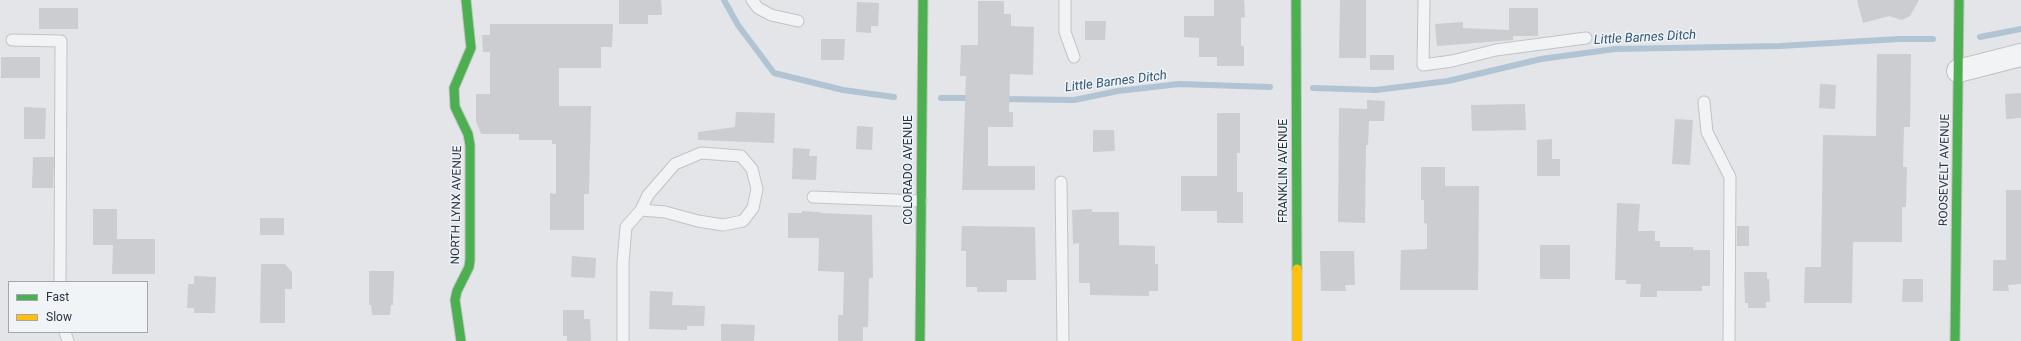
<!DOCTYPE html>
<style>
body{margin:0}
#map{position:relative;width:2021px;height:341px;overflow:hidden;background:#e3e5e8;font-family:Roboto,sans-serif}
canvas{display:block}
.legend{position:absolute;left:8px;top:281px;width:140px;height:52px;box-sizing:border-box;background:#f0f4f7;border:1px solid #a0a7af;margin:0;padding:5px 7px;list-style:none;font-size:12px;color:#293442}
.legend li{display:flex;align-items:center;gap:8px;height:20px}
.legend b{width:20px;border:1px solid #a0a7af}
</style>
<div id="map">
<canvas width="2021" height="341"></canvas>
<ul class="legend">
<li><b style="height:5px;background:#4caf50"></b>Fast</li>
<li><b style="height:5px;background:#ffc107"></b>Slow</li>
</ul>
</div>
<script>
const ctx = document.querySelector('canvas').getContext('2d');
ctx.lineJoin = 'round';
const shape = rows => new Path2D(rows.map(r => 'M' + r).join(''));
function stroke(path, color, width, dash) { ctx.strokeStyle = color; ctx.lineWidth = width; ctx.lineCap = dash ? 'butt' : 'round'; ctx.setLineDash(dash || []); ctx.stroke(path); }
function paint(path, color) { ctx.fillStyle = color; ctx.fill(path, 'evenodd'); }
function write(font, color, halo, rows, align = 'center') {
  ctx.font = font + ' Roboto,sans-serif'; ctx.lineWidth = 3; ctx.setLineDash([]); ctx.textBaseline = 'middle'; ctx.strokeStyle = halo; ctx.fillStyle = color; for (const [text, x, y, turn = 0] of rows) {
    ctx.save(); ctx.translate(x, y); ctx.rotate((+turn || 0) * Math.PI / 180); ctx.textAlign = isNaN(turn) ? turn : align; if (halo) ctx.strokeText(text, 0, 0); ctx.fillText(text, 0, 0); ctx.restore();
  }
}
const stream = shape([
 [724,0,738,25,774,73,843,90,894,97],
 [1980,37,2021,29],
 [1313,88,1376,90,1448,81,1541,59,1615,49,1780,46,1899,39,1933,39],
 [941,98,973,98],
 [1002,99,1074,100,1118,91,1179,84,1270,87]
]);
const building = shape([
 [619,0,661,0,662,15,648,15,648,24,619,24],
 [1214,0,1244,0,1245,17,1241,18,1241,46,1244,46,1244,66,1217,66,1217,57,1199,57,1199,38,1184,37,1184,16,1214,16],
 [1340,0,1366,0,1366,58,1339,58],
 [1857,0,1919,0,1910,16,1902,20,1889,16,1863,23],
 [978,1,1004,1,1004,14,1011,14,1011,26,1034,27,1033,75,1010,74,1009,112,1013,112,1013,127,988,127,988,166,1035,166,1035,190,962,190,966,76,960,76,961,45,978,45],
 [857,2,879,3,878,26,871,26,871,33,856,32],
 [39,8,78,8,78,29,39,29],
 [1509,8,1538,8,1538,36,1513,36,1513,40,1437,46,1435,24,1463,22,1463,28,1509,30],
 [1085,21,1106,21,1105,40,1085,40],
 [490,24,613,24,612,47,601,47,601,68,559,68,559,106,591,106,589,194,584,194,584,230,550,230,550,193,556,194,556,144,552,144,552,140,519,140,519,134,481,134,476,121,476,94,490,94,490,52,483,52,482,35,490,35],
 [821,39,845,39,844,60,821,60],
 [1877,54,1911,54,1910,127,1904,127,1903,167,1907,167,1906,207,1902,207,1902,242,1853,242,1852,303,1804,303,1805,267,1821,267,1823,135,1876,136],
 [1370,55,1394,55,1394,70,1370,70],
 [1,57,40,57,40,78,1,78],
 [1820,84,1836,85,1835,109,1819,108],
 [2021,93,2021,118,2006,119,2005,94],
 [1367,100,1385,101,1384,121,1369,121,1368,145,1366,145,1365,223,1338,222,1339,108,1367,109],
 [1525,104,1526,130,1472,131,1471,105],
 [24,107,46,108,45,139,24,139],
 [736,112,775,113,774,143,698,140,698,132,735,127],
 [1217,113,1240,113,1240,153,1237,153,1237,192,1243,192,1243,223,1217,223,1217,211,1181,211,1181,176,1217,176],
 [1675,119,1693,120,1690,165,1672,164],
 [857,126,873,127,872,150,856,149],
 [1093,130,1114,130,1115,151,1093,152],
 [1552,139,1552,159,1560,159,1560,176,1537,176,1537,140],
 [793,148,810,149,809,156,817,156,816,180,792,179],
 [33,157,54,157,53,188,32,188],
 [1421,167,1445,167,1445,186,1479,186,1478,290,1400,290,1401,250,1427,249,1427,224,1424,223,1424,200,1421,200],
 [2006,190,2021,190,2021,284,2008,285,2009,291,1993,291,1993,260,2006,260],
 [1617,203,1640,204,1638,231,1655,231,1655,241,1660,241,1660,247,1693,247,1693,250,1710,250,1710,286,1702,286,1702,291,1657,291,1657,297,1640,297,1641,284,1626,284,1626,280,1615,280],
 [93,209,117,209,117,239,155,239,155,274,112,274,113,245,93,245],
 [1092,209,1092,212,1119,212,1119,245,1155,246,1155,264,1158,264,1158,291,1149,291,1149,296,1090,295,1090,283,1079,283,1079,243,1073,244,1072,210],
 [802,211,820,212,820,213,872,215,873,278,869,278,868,327,863,327,863,341,838,341,838,315,843,315,844,272,818,271,819,238,788,238,788,213,802,213],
 [260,218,284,218,284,235,260,235],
 [962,226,1035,227,1036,280,1007,280,1007,292,977,292,977,287,966,287,966,251,961,251],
 [1737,226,1749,226,1749,246,1737,246],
 [1540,245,1570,245,1570,279,1540,279],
 [1320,251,1354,251,1355,285,1345,285,1346,291,1321,291],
 [572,256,596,258,595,278,571,277],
 [261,264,285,264,292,272,292,289,285,289,285,323,260,323],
 [369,271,394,271,393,305,391,305,390,315,372,315,371,305,369,305],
 [1744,272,1767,272,1767,279,1769,279,1770,302,1766,302,1766,308,1748,308,1748,303,1745,303],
 [194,276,216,277,215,313,194,313,194,308,187,308,188,284,194,284],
 [1903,279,1923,279,1923,302,1902,302],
 [650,291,673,292,672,305,705,306,704,326,687,326,687,330,649,329],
 [563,310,584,310,584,319,590,319,591,341,567,341,567,336,563,336],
 [721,324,755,325,754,341,721,341]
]);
const lane = shape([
 [752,0,758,8,771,15,798,21],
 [1065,0,1065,32,1074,57],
 [1424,0,1423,65,1452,61,1496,50,1586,38],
 [12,40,61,41,60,282],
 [1704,102,1707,132,1730,177,1729,341],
 [1061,182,1063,341],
 [813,197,921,201],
 [65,332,68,341],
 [623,341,623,263,626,227,641,210,648,195,675,164,701,153,741,156,752,169,757,189,753,208,743,221,723,225,698,221,665,212,641,210]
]);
const street = shape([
 [1958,71,2021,55]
]);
const fast = shape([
 [1296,0,1297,269],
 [461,341,455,300,457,291,469,267,470,260,470,145,468,134,455,107,454,88,471,48,466,0],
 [920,341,923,0],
 [1955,341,1959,0]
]);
const slow = shape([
 [1297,269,1297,341]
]);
const streetNames = [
 ["COLORADO AVENUE",909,170,-90],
 ["ROOSEVELT AVENUE",1945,170,-89],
 ["FRANKLIN AVENUE",1284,171,-90],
 ["NORTH LYNX AVENUE",457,205,-89]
];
const waterNames = [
 ["Little Barnes Ditch",1645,38,-3],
 ["Little Barnes Ditch",1116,82,-7]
];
stroke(stream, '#b1c4d3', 6);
paint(building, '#cbcdd0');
stroke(lane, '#c1c3c6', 13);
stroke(street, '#c1c3c6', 24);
stroke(fast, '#c1c3c6', 11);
stroke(slow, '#c1c3c6', 11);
stroke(lane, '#f2f3f5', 11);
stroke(street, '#f2f3f5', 22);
stroke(fast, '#4caf50', 9);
stroke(slow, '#ffc107', 9);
write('12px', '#293442', '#f0f4f7', streetNames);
write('italic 13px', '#325676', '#f0f4f7', waterNames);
</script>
